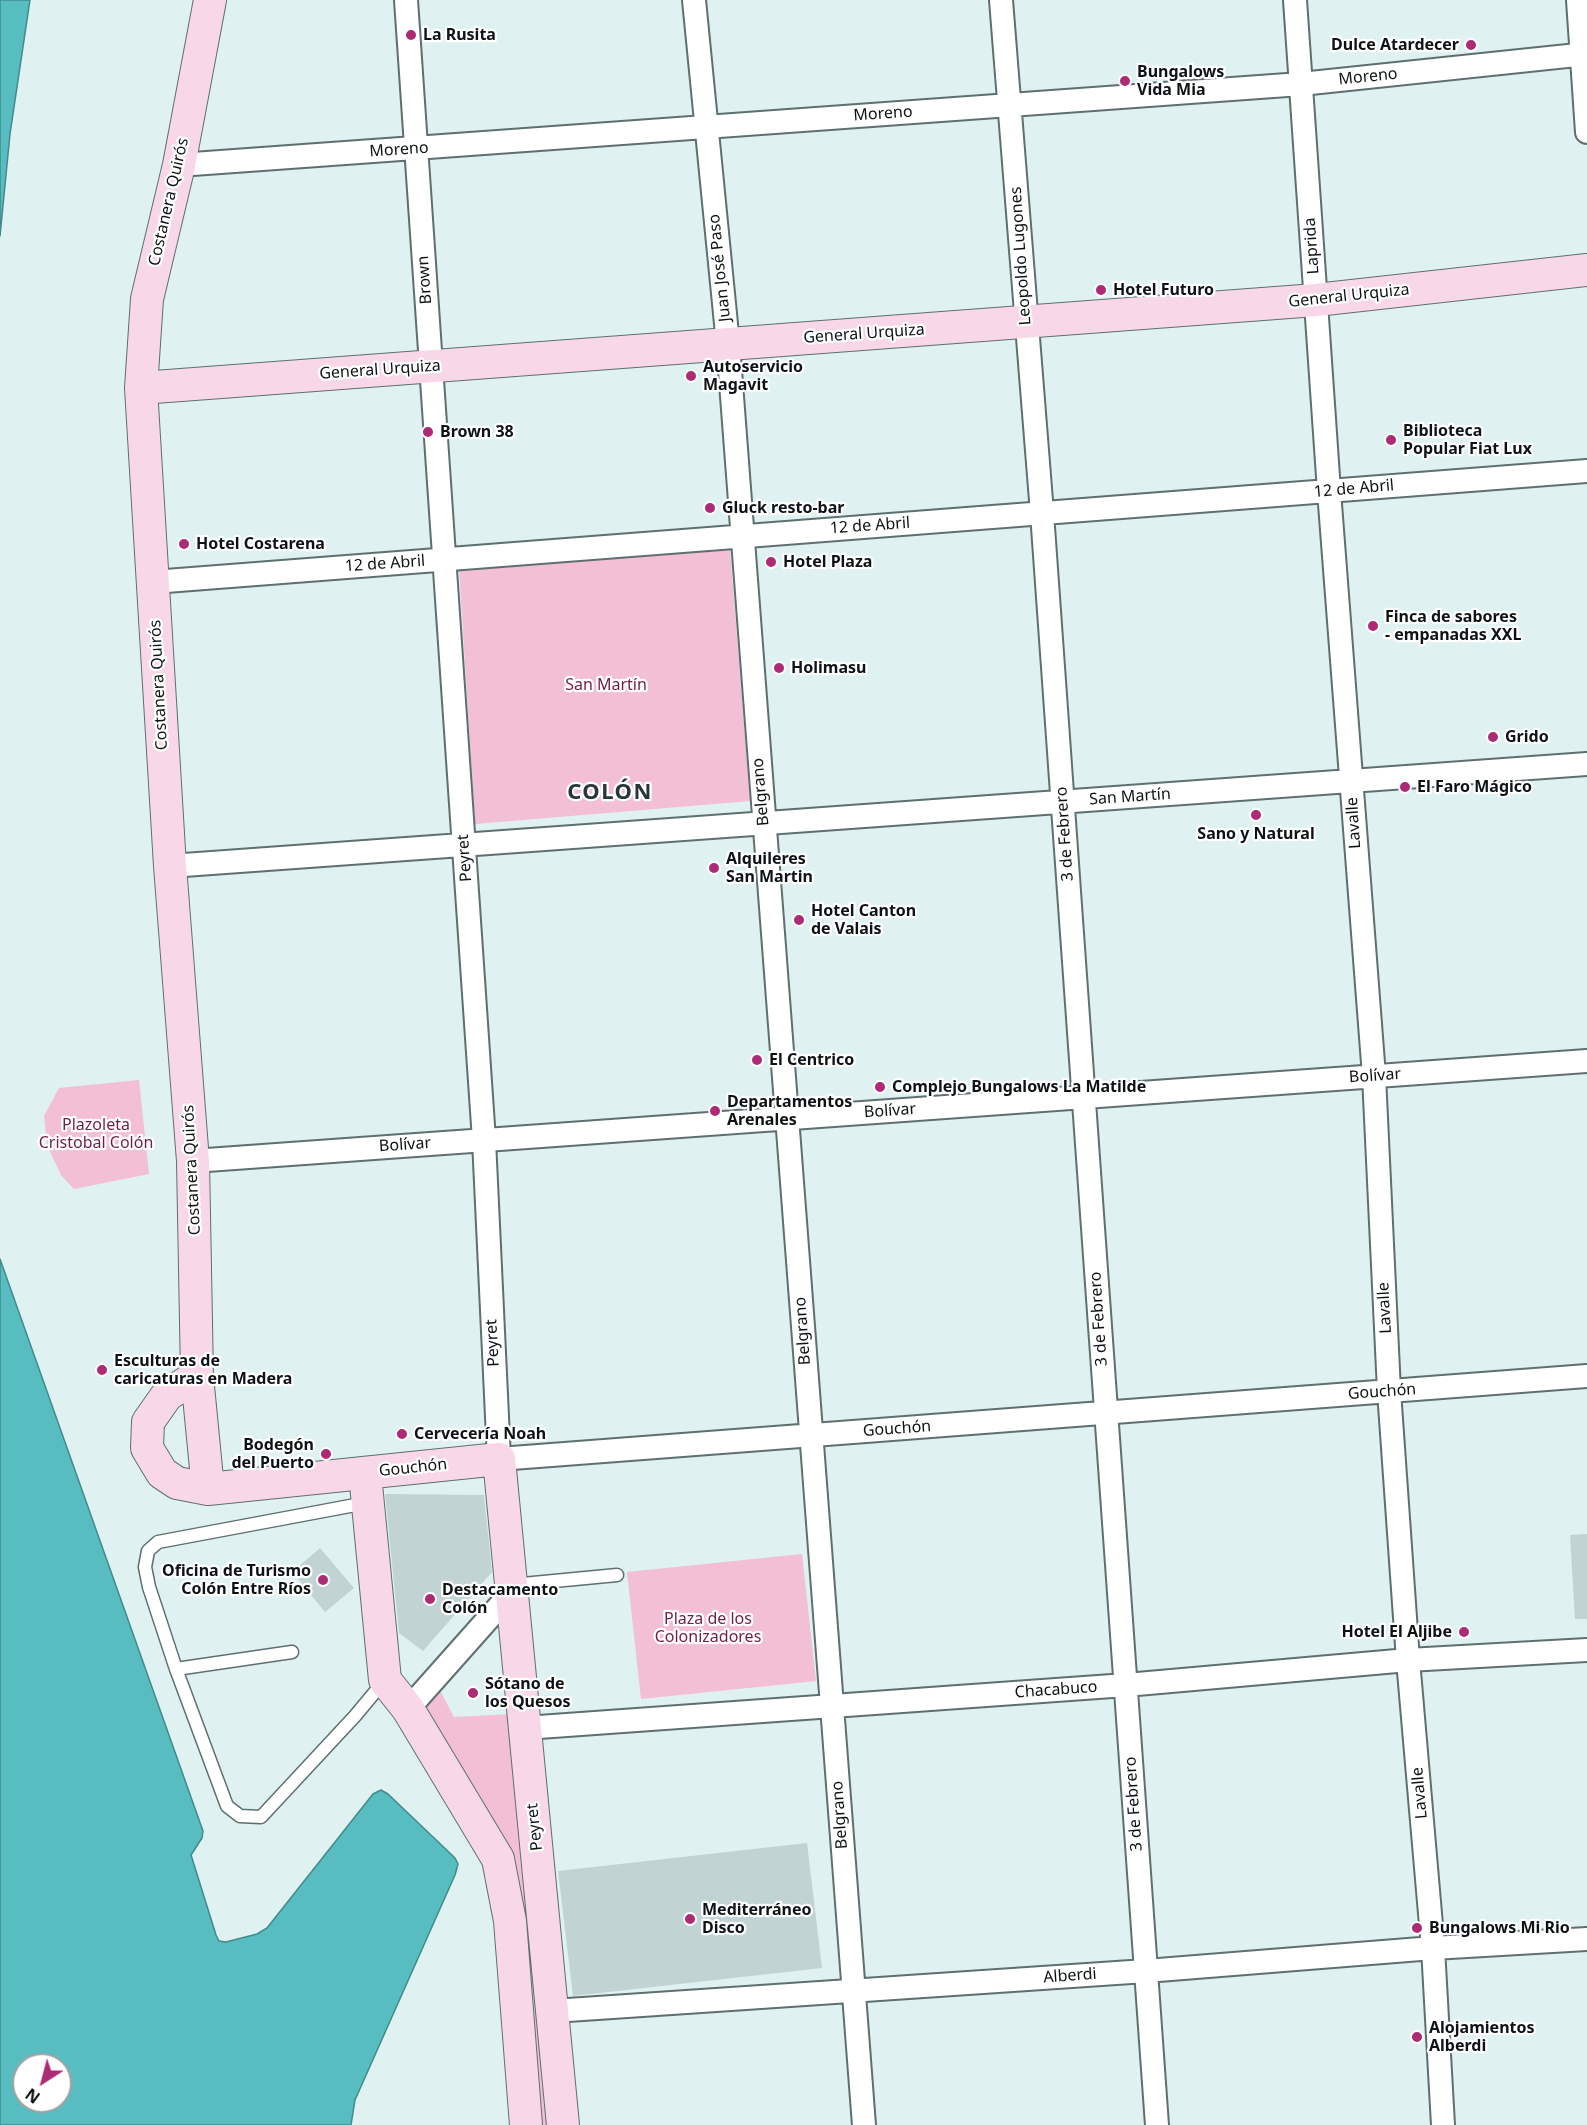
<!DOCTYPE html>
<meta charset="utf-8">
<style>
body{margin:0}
#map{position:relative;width:1587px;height:2125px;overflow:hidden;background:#dff1f1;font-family:"Noto Sans",sans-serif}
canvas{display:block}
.north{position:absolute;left:12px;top:2053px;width:60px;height:60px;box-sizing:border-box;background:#fff;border:2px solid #9ea1a1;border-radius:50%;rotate:216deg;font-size:16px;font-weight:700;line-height:24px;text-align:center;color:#0d1314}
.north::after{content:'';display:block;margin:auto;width:21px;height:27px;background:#ad2a74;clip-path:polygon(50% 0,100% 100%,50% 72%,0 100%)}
</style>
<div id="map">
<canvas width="1587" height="2125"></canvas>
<div class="north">N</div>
</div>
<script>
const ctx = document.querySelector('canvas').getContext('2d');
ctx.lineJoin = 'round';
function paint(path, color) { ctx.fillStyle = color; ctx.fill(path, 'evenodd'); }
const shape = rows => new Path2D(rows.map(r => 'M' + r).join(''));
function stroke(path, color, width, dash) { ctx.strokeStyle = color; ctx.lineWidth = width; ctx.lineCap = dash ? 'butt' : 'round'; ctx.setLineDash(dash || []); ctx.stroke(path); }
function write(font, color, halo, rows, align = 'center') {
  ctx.font = font + ' "Noto Sans",sans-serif'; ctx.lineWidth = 4.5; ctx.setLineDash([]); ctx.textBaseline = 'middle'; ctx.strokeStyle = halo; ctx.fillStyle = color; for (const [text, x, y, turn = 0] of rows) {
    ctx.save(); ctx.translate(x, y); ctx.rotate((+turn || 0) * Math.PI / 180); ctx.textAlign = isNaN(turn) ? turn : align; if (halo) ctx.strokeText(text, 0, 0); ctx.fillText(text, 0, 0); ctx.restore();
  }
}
const green = shape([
 [730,549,750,801,475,824,459,568],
 [139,1080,149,1174,74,1189,61,1175,47,1145,44,1116,59,1088],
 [802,1554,816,1681,641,1699,627,1572],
 [436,1683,454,1717,513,1714,532,1968,539,1982,549,2125,534,2125,517,1917,415,1707]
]);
const water = shape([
 [0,0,30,0,10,134,0,236,0,0],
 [0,1259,203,1831,202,1838,191,1855,216,1935,219,1941,226,1942,257,1934,267,1928,373,1794,381,1790,388,1794,455,1858,458,1864,455,1875,355,2100,351,2125,0,2125,0,1259],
 [24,2065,60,2065,60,2101,24,2101,24,2065]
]);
const building = shape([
 [385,1494,484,1495,492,1572,423,1651,399,1633],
 [1587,1534,1587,1619,1575,1619,1570,1535],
 [320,1548,354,1588,325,1612,292,1572],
 [807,1843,822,1968,573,1996,558,1871]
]);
const lane = shape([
 [512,1585,617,1575],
 [292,1652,176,1669,149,1587,145,1567,148,1551,158,1542,366,1503],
 [176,1669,227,1806,240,1816,261,1817,355,1716,385,1680]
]);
const street = shape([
 [406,0,484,1140,499,1459,1587,1376],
 [694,0,728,344,864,2125],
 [1001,0,1042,513,1157,2125],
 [1295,0,1329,491,1374,1076,1389,1391,1408,1660,1433,1948,1443,2125],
 [1578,0,1587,132],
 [179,165,1301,84,1587,54],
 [153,582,1587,471],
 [170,866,1587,764],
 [193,1161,1587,1061],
 [408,1709,512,1592],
 [525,1728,1126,1685,1408,1660,1587,1650],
 [553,2011,1146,1971,1433,1948,1587,1939]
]);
const secondary = shape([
 [141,388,1316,300,1587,270],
 [197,1376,167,1395,148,1422,147,1448,162,1473,177,1483,208,1489,499,1459,563,2125],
 [365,1474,385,1680,408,1709,498,1859,510,1921,526,2125],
 [208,1489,197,1376,193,1161,170,866,141,388,147,299,179,165,210,0]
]);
const markers = [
 [411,35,6,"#ad2a74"],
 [1471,45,6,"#ad2a74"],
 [1125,81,6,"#ad2a74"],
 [1101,290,6,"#ad2a74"],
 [691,376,6,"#ad2a74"],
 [428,432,6,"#ad2a74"],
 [1391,440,6,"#ad2a74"],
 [710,508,6,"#ad2a74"],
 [184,544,6,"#ad2a74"],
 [771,562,6,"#ad2a74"],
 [1373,626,6,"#ad2a74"],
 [779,668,6,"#ad2a74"],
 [1493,737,6,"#ad2a74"],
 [1405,787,6,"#ad2a74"],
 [1256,815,6,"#ad2a74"],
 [714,868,6,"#ad2a74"],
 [799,920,6,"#ad2a74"],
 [757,1060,6,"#ad2a74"],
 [880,1087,6,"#ad2a74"],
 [715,1111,6,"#ad2a74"],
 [102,1370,6,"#ad2a74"],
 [402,1434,6,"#ad2a74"],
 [326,1454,6,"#ad2a74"],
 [323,1580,6,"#ad2a74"],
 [430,1599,6,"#ad2a74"],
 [1464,1632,6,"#ad2a74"],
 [473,1693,6,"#ad2a74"],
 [690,1919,6,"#ad2a74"],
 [1417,1928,6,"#ad2a74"],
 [1417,2037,6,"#ad2a74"]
];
const poiNames = [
 ["La Rusita",423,35],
 ["Dulce Atardecer",1459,45,"right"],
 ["Bungalows",1137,72],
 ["Vida Mia",1137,90],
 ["Hotel Futuro",1113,290],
 ["Autoservicio",703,367],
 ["Magavit",703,385],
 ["Biblioteca",1403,431],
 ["Popular Fiat Lux",1403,449],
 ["Brown 38",440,432],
 ["Gluck resto-bar",722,508],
 ["Hotel Costarena",196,544],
 ["Hotel Plaza",783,562],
 ["Finca de sabores",1385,617],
 ["- empanadas XXL",1385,635],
 ["Holimasu",791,668],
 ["Grido",1505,737],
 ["El Faro Mágico",1417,787],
 ["Sano y Natural",1256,834,"center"],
 ["Alquileres",726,859],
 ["San Martin",726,877],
 ["Hotel Canton",811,911],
 ["de Valais",811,929],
 ["El Centrico",769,1060],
 ["Complejo Bungalows La Matilde",892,1087],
 ["Departamentos",727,1102],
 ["Arenales",727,1120],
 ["Esculturas de",114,1361],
 ["caricaturas en Madera",114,1379],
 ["Cervecería Noah",414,1434],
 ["Bodegón",314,1445,"right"],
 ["del Puerto",314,1463,"right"],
 ["Oficina de Turismo",311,1571,"right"],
 ["Colón Entre Ríos",311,1589,"right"],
 ["Destacamento",442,1590],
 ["Colón",442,1608],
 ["Hotel El Aljibe",1452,1632,"right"],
 ["Sótano de",485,1684],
 ["los Quesos",485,1702],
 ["Mediterráneo",702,1910],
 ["Disco",702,1928],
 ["Bungalows Mi Rio",1429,1928],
 ["Alojamientos",1429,2028],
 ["Alberdi",1429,2046]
];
const streetNames = [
 ["Moreno",1368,77,-6],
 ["Moreno",883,114,-4],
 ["Moreno",399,150,-4],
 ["Costanera Quirós",169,202,-77],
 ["Laprida",1312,246,-94],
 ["Leopoldo Lugones",1021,256,-94],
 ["Juan José Paso",720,268,-96],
 ["Brown",425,280,-94],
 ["General Urquiza",1349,296,-6],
 ["General Urquiza",864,334,-4],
 ["General Urquiza",380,370,-4],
 ["12 de Abril",1354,489,-5],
 ["12 de Abril",870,526,-4],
 ["12 de Abril",385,564,-4],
 ["Costanera Quirós",159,685,-93],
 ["Belgrano",761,792,-95],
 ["San Martín",1130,797,-4],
 ["Lavalle",1354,823,-94],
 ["3 de Febrero",1065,834,-94],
 ["Peyret",465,858,-94],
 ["Bolívar",1375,1076,-4],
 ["Bolívar",890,1111,-4],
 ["Bolívar",405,1145,-4],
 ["Costanera Quirós",192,1170,-93],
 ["Lavalle",1385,1308,-93],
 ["3 de Febrero",1099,1319,-94],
 ["Belgrano",803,1331,-94],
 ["Peyret",493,1343,-93],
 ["Gouchón",1382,1392,-4],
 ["Gouchón",897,1429,-4],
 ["Gouchón",413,1468,-6],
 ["Chacabuco",1056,1690,-4],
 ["Lavalle",1420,1793,-95],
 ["3 de Febrero",1134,1804,-94],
 ["Belgrano",840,1815,-94],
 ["Peyret",535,1827,-96],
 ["Alberdi",1070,1976,-4]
];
const parkNames = [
 ["San Martín",606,685],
 ["Plazoleta",96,1125],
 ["Cristobal Colón",96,1143],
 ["Plaza de los",708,1619],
 ["Colonizadores",708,1637]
];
const districtNames = [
 ["COLÓN",610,793]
];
paint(green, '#f2bfd5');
paint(water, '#58bdc0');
stroke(water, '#428a8c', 1.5);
paint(building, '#c1d3d3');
stroke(lane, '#5f6f6f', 15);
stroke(street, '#5f6f6f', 26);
stroke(secondary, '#5f6f6f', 34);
stroke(lane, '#fff', 12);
stroke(street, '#fff', 22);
stroke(secondary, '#f8d8e8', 32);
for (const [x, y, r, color] of markers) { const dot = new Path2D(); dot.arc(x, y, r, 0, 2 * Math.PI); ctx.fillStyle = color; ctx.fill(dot); stroke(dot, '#fff', 2); }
write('bold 16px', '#0d1314', '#fff', poiNames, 'left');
write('16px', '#0d1314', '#fff', streetNames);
write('16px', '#6f1d4a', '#fff', parkNames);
ctx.letterSpacing = '1.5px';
write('bold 22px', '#283637', '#fff', districtNames);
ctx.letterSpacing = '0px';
</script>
